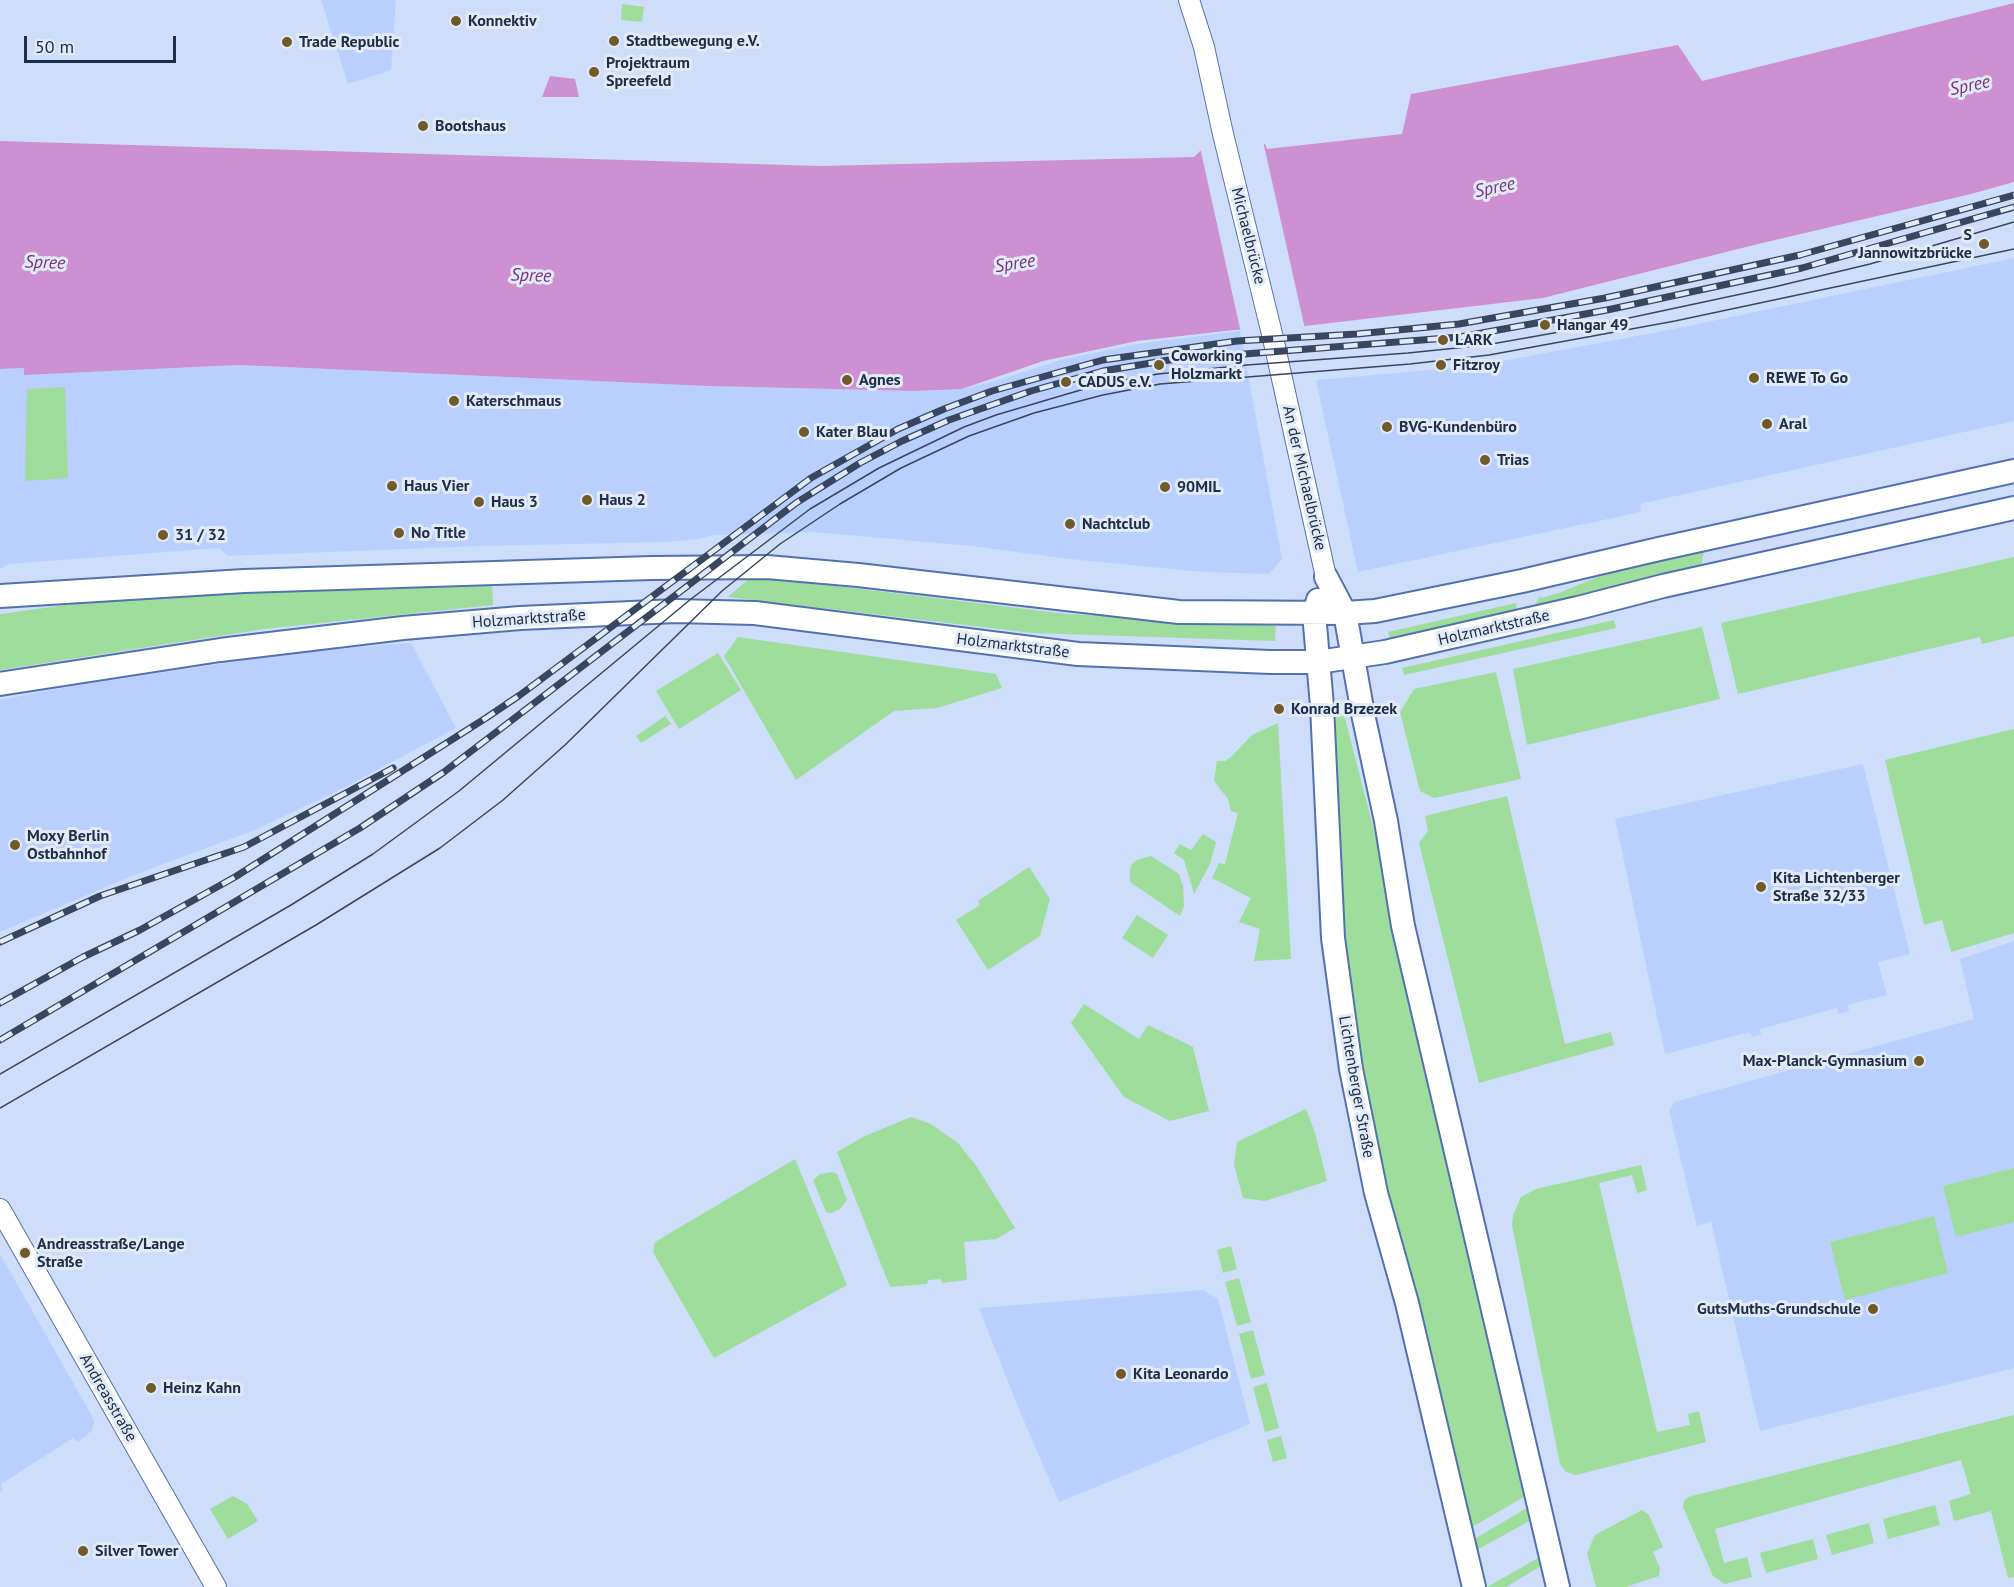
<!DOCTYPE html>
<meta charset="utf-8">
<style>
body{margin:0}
#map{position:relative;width:2014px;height:1587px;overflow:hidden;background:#ceddf9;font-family:"PT Sans",sans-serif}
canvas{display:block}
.scale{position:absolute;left:24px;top:36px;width:152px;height:27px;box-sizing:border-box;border:3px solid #202e48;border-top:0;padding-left:8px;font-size:18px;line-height:21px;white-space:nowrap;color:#202e48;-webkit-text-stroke:4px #e2eaf8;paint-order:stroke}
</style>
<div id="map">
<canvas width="2014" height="1587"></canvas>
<div class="scale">50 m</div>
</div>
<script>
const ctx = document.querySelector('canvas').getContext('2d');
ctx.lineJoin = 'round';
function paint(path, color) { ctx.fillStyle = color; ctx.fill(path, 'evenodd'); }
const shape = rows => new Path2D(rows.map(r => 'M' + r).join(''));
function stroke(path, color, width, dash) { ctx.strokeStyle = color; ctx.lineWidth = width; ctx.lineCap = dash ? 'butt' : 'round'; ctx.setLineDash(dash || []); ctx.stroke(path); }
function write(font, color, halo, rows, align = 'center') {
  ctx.font = font + ' "PT Sans",sans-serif'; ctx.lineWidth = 6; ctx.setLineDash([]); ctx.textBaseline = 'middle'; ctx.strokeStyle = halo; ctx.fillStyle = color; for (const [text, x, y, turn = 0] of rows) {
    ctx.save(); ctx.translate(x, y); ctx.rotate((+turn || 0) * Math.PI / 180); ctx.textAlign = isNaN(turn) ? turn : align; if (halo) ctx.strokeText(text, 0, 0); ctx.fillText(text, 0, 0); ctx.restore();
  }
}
const built = shape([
 [321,0,396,0,391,70,348,84],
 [2014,258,2014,421,1640,504,1641,512,1358,572,1316,380,1476,366,1669,330],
 [1240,331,1282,559,1269,574,1202,572,1070,559,972,546,813,532,715,535,699,539,665,542,481,546,228,556,219,548,9,564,0,569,0,369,24,368,24,375,239,365,707,386,915,391,962,389,996,381,1061,360,1137,344],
 [411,643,456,728,341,789,255,830,134,875,0,932,0,700,73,686,301,652],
 [1863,764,1910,954,1878,962,1887,995,1848,1005,1849,1011,1839,1014,1837,1008,1760,1029,1761,1035,1752,1037,1750,1032,1665,1054,1615,819],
 [2014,941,2014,1368,1760,1431,1711,1222,1697,1226,1669,1111,1674,1102,1974,1019,1960,959],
 [0,1254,92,1416,94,1422,92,1430,85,1437,77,1442,73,1438,1,1484,3,1490,0,1492],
 [1203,1290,1218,1299,1250,1424,1059,1502,1018,1407,979,1308]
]);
const green = shape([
 [622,4,644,7,642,22,621,20],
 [65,387,68,478,25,481,27,389],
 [1704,551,1701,566,1622,584,1540,607,1536,603,1540,596,1541,598,1559,593,1607,573],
 [2014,557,2014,636,1982,644,1980,637,1738,694,1721,623],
 [752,576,1067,614,1268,625,1276,626,1275,641,1033,633,728,597],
 [492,584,493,605,264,629,0,670,0,614,133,596],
 [1516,603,1517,611,1390,639,1388,632],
 [1614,620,1616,628,1404,675,1402,668],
 [1702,627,1720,699,1527,745,1513,669],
 [738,637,996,674,1002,688,937,708,894,711,796,780,724,656],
 [718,653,741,690,679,729,656,691],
 [1496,672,1521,779,1434,798,1420,791,1400,712,1414,689],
 [1343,711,1388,884,1531,1493,1465,1531,1365,1100,1342,915,1331,713],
 [665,716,671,724,641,743,636,736],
 [1278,723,1291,959,1254,961,1260,929,1239,922,1251,898,1212,878,1219,863,1225,864,1238,813,1231,811,1228,799,1214,781,1217,761,1225,761,1231,757,1252,735],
 [2014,729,2014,933,1951,952,1942,920,1924,925,1885,760],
 [1507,796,1565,1044,1611,1032,1614,1045,1479,1083,1419,843,1428,831,1425,816],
 [1203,834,1216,842,1210,864,1194,894,1184,860,1174,853,1180,844,1191,850],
 [1151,856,1179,874,1183,886,1184,906,1180,916,1130,882,1130,869,1132,864,1137,860],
 [1029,867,1050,899,1040,936,988,970,956,920,980,905,978,901],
 [1137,915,1168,935,1153,958,1122,938],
 [1084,1004,1139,1039,1148,1025,1193,1047,1209,1111,1170,1121,1124,1097,1071,1023],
 [1306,1109,1315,1133,1327,1181,1265,1201,1243,1198,1234,1164,1237,1142],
 [911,1117,931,1124,958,1143,977,1167,1015,1228,996,1239,964,1242,967,1280,942,1283,941,1279,928,1280,927,1284,890,1287,837,1152,865,1136],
 [795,1159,847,1285,714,1358,653,1252,655,1242],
 [1641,1165,1647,1190,1637,1193,1632,1175,1599,1183,1657,1432,1690,1425,1688,1414,1699,1411,1706,1442,1576,1475,1566,1472,1560,1464,1512,1225,1513,1215,1521,1197,1536,1189],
 [2014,1168,2014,1222,1956,1237,1943,1186],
 [832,1172,837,1174,847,1200,840,1209,831,1213,826,1212,813,1180,820,1174],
 [1934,1216,1948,1273,1845,1300,1830,1242],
 [1231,1246,1237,1269,1223,1273,1217,1250],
 [1239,1278,1251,1322,1237,1326,1225,1282],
 [1253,1330,1265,1375,1251,1379,1239,1334],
 [1267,1383,1279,1428,1265,1432,1253,1387],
 [2014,1415,2014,1577,2008,1578,1991,1511,1954,1521,1949,1501,1971,1494,1961,1460,1715,1529,1724,1563,1747,1557,1752,1577,1725,1584,1713,1576,1683,1507,1684,1501,1688,1497],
 [1281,1436,1287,1458,1273,1462,1267,1440],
 [233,1496,247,1504,258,1521,228,1539,210,1509],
 [1532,1505,1531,1520,1477,1550,1474,1551,1469,1542],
 [1935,1505,1940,1525,1888,1539,1883,1519],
 [1642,1510,1649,1515,1663,1547,1653,1552,1660,1568,1659,1576,1626,1587,1596,1587,1587,1553,1595,1535],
 [1869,1523,1874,1543,1832,1555,1826,1535],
 [1813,1539,1818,1559,1766,1573,1760,1553],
 [1540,1557,1546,1563,1506,1587,1487,1587]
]);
const water = shape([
 [2014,3,2014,182,1971,194,1758,244,1543,298,1305,326,1234,330,1137,341,1043,361,962,389,915,391,707,386,239,365,24,375,24,368,0,369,0,141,820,166,1194,157,1201,150,1265,144,1267,149,1402,134,1411,94,1678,45,1702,81],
 [550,76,575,79,579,97,542,97]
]);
const pier = shape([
 [1263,141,1305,329,1241,333,1200,147]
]);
const tertiary = shape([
 [1189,0,1204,47,1223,134,1273,338,1326,577],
 [0,1209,216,1587]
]);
const secondary = shape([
 [1326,577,1345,613,1363,714,1386,821,1403,926,1558,1587],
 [0,596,244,581,651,568,767,567,858,575,1179,612,1345,613,1375,611,1522,581,1659,549,2014,471],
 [1318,600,1314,613,1322,706,1333,938,1351,1069,1376,1193,1407,1303,1474,1587],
 [0,684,220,650,403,628,520,618,676,611,755,613,1078,654,1270,662,1318,662,1385,652,1578,608,1663,586,2014,508]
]);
const tram = shape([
 [0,1074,291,905,373,854,459,791,691,599,810,509,879,468,964,427,996,415,1101,384,1158,374,1247,365,1408,353,1486,345,1582,328,1774,287,1870,264,2014,222],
 [0,1108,316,925,440,848,503,800,565,745,722,591,780,544,840,504,901,468,969,436,1034,413,1103,395,1160,384,1410,364,1489,355,1675,321,2014,249]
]);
const rail = shape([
 [0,942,100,896,244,847,393,768],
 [0,1003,83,957,140,930,235,877,486,718,520,695,811,478,898,429,944,409,992,391,1103,360,1237,341,1357,334,1459,324,1605,298,1800,255,2014,195],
 [0,1040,360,828,444,772,796,503,860,463,902,441,949,420,1031,391,1103,371,1169,360,1460,337,1607,310,1802,268,2014,207]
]);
const markers = [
 [456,21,6,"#715a2a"],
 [614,41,6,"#715a2a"],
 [287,42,6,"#715a2a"],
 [594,72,6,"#715a2a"],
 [423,126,6,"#715a2a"],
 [1984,244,6,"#715a2a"],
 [1545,325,6,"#715a2a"],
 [1443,340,6,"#715a2a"],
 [1159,365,6,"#715a2a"],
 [1441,365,6,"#715a2a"],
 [1754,378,6,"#715a2a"],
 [847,380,6,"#715a2a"],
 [1066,382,6,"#715a2a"],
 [454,401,6,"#715a2a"],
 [1767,424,6,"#715a2a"],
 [1387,427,6,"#715a2a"],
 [804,432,6,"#715a2a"],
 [1485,460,6,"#715a2a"],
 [392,486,6,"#715a2a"],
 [1165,487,6,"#715a2a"],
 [587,500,6,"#715a2a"],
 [479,502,6,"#715a2a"],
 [1070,524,6,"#715a2a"],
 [399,533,6,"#715a2a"],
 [163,535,6,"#715a2a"],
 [1279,709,6,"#715a2a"],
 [15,845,6,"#715a2a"],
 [1761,887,6,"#715a2a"],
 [1919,1061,6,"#715a2a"],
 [25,1253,6,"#715a2a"],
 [1873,1309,6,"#715a2a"],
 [1121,1374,6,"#715a2a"],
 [151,1388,6,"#715a2a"],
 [83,1551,6,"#715a2a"]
];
const poiNames = [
 ["Konnektiv",468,21],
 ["Stadtbewegung e.V.",626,41],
 ["Trade Republic",299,42],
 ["Projektraum",606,63],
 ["Spreefeld",606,81],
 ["Bootshaus",435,126],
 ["S",1972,235,"right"],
 ["Jannowitzbrücke",1972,253,"right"],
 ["Hangar 49",1557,325],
 ["LARK",1455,340],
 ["Coworking",1171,356],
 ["Holzmarkt",1171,374],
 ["Fitzroy",1453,365],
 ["REWE To Go",1766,378],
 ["Agnes",859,380],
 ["CADUS e.V.",1078,382],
 ["Katerschmaus",466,401],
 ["Aral",1779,424],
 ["BVG-Kundenbüro",1399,427],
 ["Kater Blau",816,432],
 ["Trias",1497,460],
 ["Haus Vier",404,486],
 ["90MIL",1177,487],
 ["Haus 2",599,500],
 ["Haus 3",491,502],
 ["Nachtclub",1082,524],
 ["No Title",411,533],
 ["31 / 32",175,535],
 ["Konrad Brzezek",1291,709],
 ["Moxy Berlin",27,836],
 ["Ostbahnhof",27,854],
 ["Kita Lichtenberger",1773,878],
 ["Straße 32/33",1773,896],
 ["Max-Planck-Gymnasium",1907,1061,"right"],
 ["Andreasstraße/Lange",37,1244],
 ["Straße",37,1262],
 ["GutsMuths-Grundschule",1861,1309,"right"],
 ["Kita Leonardo",1133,1374],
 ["Heinz Kahn",163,1388],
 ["Silver Tower",95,1551]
];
const streetNames = [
 ["Michaelbrücke",1248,236,76],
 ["An der Michaelbrücke",1304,478,77],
 ["Holzmarktstraße",529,619,-4],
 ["Holzmarktstraße",1494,628,-13],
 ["Holzmarktstraße",1013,646,7],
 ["Lichtenberger Straße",1356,1087,80],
 ["Andreasstraße",108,1398,60]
];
const waterNames = [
 ["Spree",1970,86,-12],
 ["Spree",1495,188,-12],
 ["Spree",45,263,2],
 ["Spree",1015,264,-9],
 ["Spree",531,276,2]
];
paint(built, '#b9d0fe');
paint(green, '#9edd9c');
paint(water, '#cd91d3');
paint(pier, '#ceddf9');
stroke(tertiary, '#5271af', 22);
stroke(secondary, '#5271af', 26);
stroke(tertiary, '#fff', 20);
stroke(secondary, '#fff', 22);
stroke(tram, '#384660', 1.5);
stroke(rail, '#384660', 7);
stroke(rail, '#e2eaf8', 4.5, [14]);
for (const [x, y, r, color] of markers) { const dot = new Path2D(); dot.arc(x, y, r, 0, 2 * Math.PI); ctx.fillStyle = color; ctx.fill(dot); stroke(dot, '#e2eaf8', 2); }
write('bold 16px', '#202e48', '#e2eaf8', poiNames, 'left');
write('16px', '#202e48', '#e2eaf8', streetNames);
write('italic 18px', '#793181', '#e2eaf8', waterNames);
</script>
